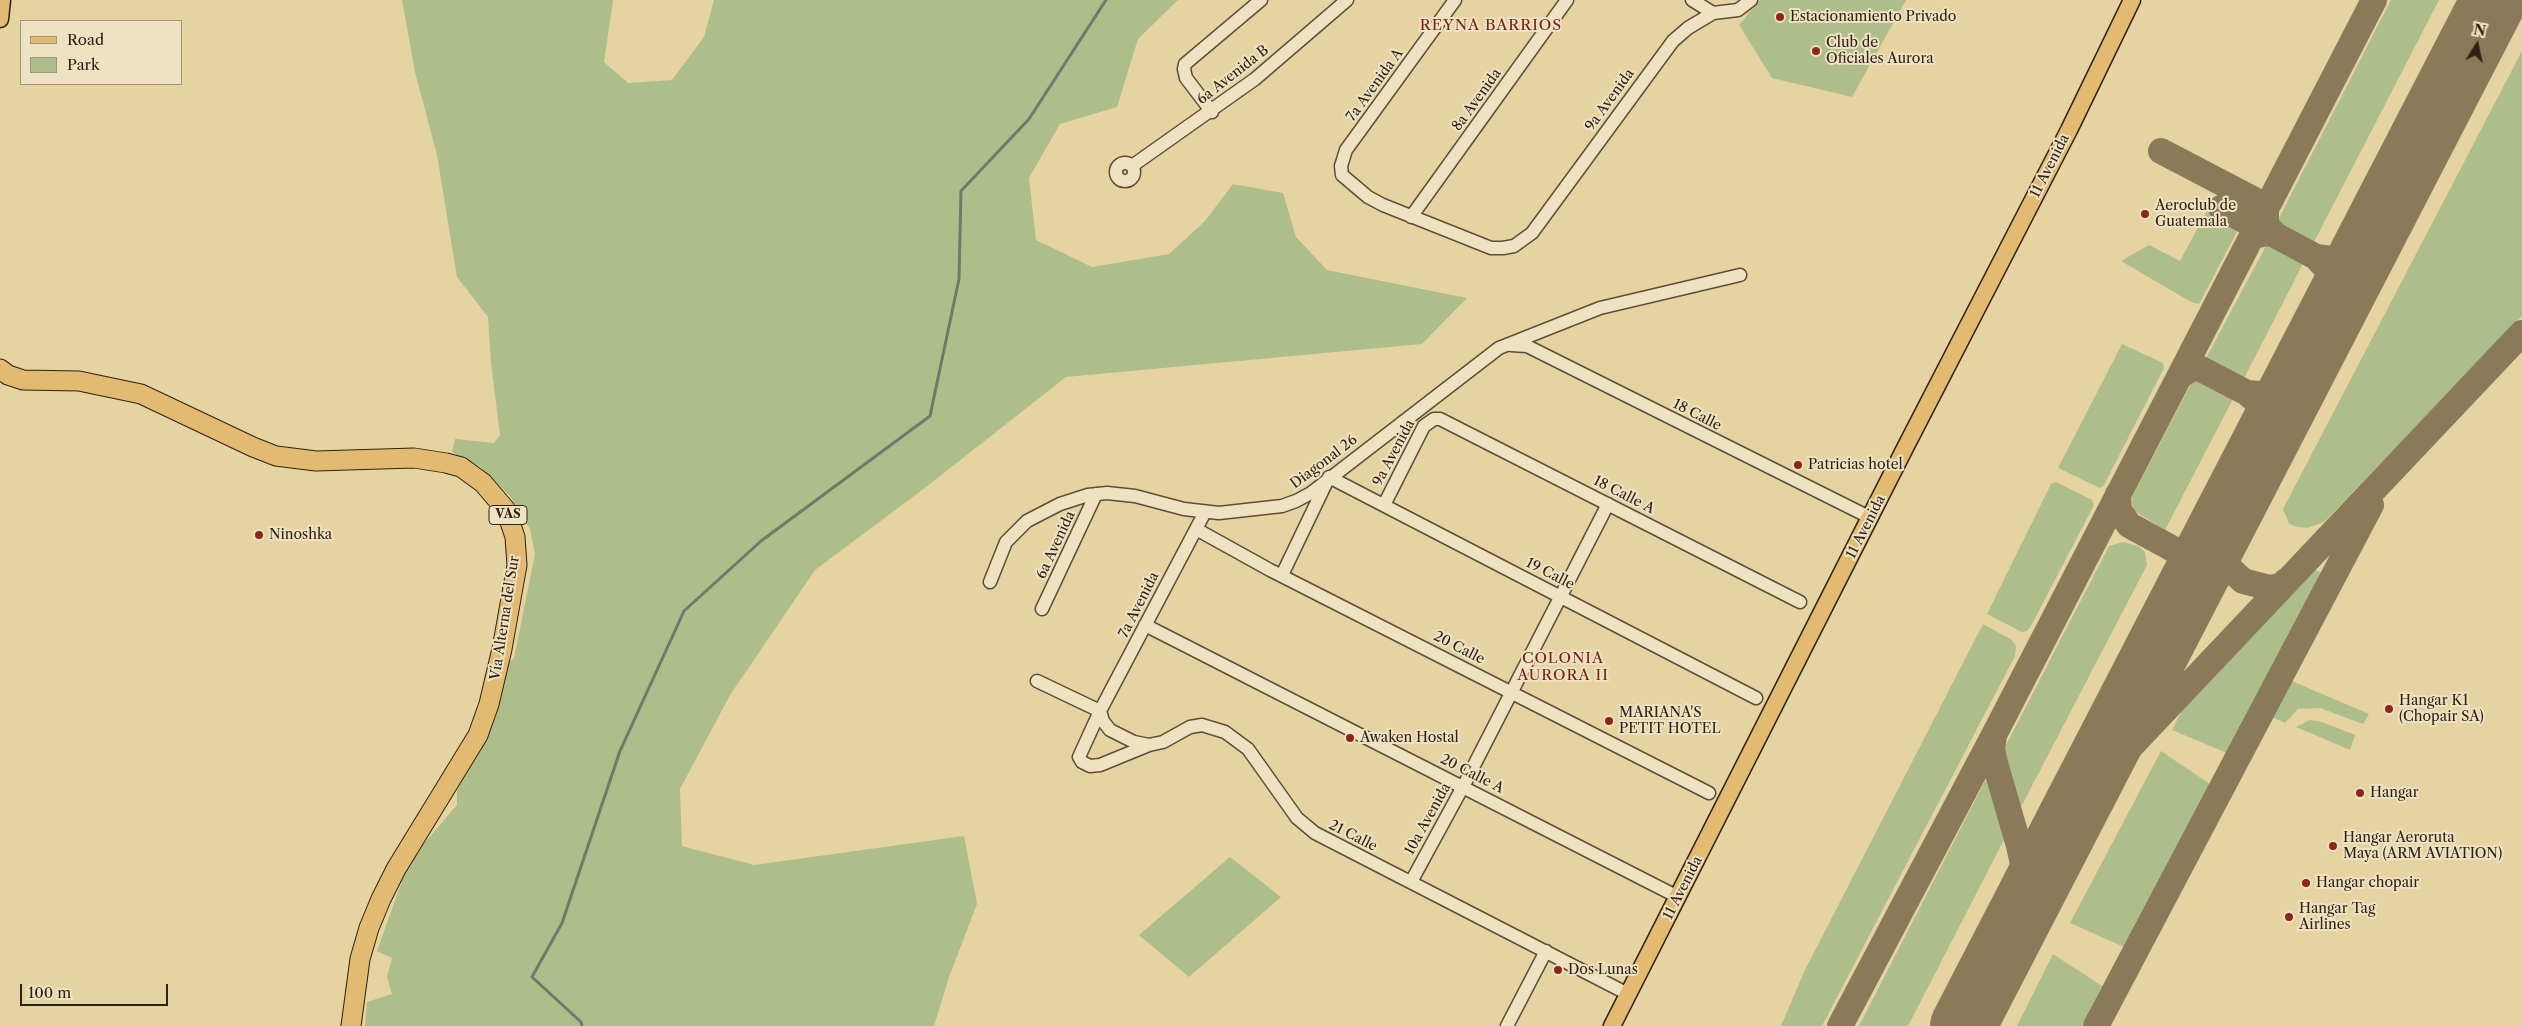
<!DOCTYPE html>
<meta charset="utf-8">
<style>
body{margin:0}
#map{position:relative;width:2522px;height:1026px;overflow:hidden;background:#e5d3a2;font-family:"Libre Caslon Text",serif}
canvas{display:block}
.legend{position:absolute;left:20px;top:20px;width:162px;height:65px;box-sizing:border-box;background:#eee2c3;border:1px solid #a2957d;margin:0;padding:6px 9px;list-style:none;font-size:15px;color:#2f2113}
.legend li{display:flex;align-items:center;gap:10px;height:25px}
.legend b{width:25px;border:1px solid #a2957d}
.north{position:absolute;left:2452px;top:20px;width:50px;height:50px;-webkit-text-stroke:4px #eee2c3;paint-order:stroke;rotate:10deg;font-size:14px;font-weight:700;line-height:20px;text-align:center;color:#2f2113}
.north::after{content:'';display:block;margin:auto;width:18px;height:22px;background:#2f2113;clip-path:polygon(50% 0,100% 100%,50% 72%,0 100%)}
.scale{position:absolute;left:20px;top:984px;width:148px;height:22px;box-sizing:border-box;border:2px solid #2f2113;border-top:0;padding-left:6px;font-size:15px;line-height:18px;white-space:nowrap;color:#2f2113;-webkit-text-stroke:4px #eee2c3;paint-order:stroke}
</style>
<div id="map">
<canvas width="2522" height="1026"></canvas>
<ul class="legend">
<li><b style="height:6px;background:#e2ba71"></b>Road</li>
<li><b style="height:14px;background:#aebe8a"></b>Park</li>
</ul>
<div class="north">N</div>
<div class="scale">100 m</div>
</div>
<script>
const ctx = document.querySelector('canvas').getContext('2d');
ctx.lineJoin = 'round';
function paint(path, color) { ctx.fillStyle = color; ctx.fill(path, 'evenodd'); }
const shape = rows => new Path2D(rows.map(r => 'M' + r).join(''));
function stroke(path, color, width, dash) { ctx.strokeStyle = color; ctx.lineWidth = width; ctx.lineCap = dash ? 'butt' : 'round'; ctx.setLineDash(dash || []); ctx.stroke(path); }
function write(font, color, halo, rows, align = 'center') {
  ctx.font = font + ' "Libre Caslon Text",serif'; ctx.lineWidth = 4; ctx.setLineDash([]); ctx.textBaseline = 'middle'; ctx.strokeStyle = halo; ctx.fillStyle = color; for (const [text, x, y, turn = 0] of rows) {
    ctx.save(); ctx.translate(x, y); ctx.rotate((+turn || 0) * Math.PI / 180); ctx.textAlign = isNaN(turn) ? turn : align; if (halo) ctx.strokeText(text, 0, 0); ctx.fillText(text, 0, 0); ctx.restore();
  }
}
const green = shape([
 [402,0,613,0,604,62,628,83,672,80,704,37,714,0,1178,0,1138,39,1117,107,1060,124,1029,178,1036,240,1092,267,1169,254,1205,221,1233,184,1283,193,1296,237,1327,270,1467,298,1422,344,1066,377,926,487,815,570,730,695,680,789,682,846,754,865,964,836,977,904,949,977,934,1026,365,1026,367,1002,392,994,387,977,392,958,377,951,409,861,457,805,457,790,489,730,509,662,514,658,535,554,530,529,510,496,480,467,452,452,455,439,494,443,500,435,491,363,488,317,457,277,437,155,415,72],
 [1760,0,1906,0,1852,97,1772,78,1739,25],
 [2391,0,2439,0,2313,244,2282,228,2279,218],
 [2522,51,2522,316,2324,522,2307,528,2294,526,2289,523,2283,509],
 [2208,209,2240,226,2199,304,2191,302,2121,261,2149,245,2180,261],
 [2268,242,2305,260,2242,382,2204,362],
 [2122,344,2163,363,2164,368,2104,485,2100,488,2058,468],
 [2197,377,2235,395,2165,530,2133,510,2132,497,2193,380],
 [2056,482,2092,500,2094,505,2032,624,2027,631,2022,632,1987,614,2051,484],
 [2123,542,2138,546,2145,552,2147,565,2022,805,2018,806,2002,753,2109,546],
 [2316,570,2324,574,2323,579,2227,753,2172,730,2184,706,2311,571],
 [1983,624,2012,640,2016,646,2015,656,1822,1026,1781,1026,1804,972],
 [2287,679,2369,714,2363,724,2320,708,2298,709,2285,723,2267,715],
 [2310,720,2322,722,2355,735,2350,750,2296,727],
 [2161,751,2210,784,2124,947,2070,923],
 [1988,775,2006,836,1908,1026,1859,1026],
 [1230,857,1281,897,1189,977,1139,935],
 [2053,954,2102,986,2082,1026,2017,1026]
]);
const stream = shape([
 [582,1026,581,1022,532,977,562,923,620,751,684,611,761,541,930,416,959,279,961,191,1029,119,1106,0]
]);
const taxiway = shape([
 [2161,151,2266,206,2266,224,2275,235],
 [2221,208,2255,226],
 [2259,235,2267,233,2275,235,2316,257,2325,267,2333,278,2335,291,2330,316],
 [2316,257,2348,261,2358,257,2366,247],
 [2179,377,2190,369,2199,368,2247,393,2258,403,2265,415,2264,444],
 [2247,393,2273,395,2296,382],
 [2118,494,2119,510,2129,525,2173,549,2197,554,2209,550],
 [2219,531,2219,542,2225,564,2243,581,2270,588,2280,586,2287,580],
 [2173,549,2190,564,2193,573,2192,582],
 [1994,736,1992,749,1995,763,2019,846,2030,895],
 [2080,800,2522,333],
 [2019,846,2031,856,2040,858,2051,856],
 [1840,1026,1995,733,2374,0],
 [2096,1026,2371,505]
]);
const runway = shape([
 [1963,1026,2494,0]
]);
const minor = shape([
 [1455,0,1346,150,1341,166,1342,175,1368,197,1383,205,1491,248,1503,248,1514,246,1532,233,1673,41,1688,28,1713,13,1738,10,1751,0],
 [1692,0,1713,13],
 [1212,112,1186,78,1184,69,1185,64,1261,0],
 '1116 172a9 9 0 1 1 18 0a9 9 0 1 1-18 0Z',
 [1132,166,1255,79,1347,0],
 [1411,217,1567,0],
 [1511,345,1527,346,1871,518],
 [1384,505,1424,426,1434,419,1440,419,1800,602],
 [1196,529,1270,570,1709,793],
 [1282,575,1329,477,1756,698],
 [990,582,1006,542,1027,521,1060,504,1088,495,1107,493,1135,496,1184,509,1219,513,1282,506,1296,501,1311,493,1499,348,1600,308,1740,275],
 [1042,609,1096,494],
 [1145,625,1678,897],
 [1037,681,1100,711],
 [1100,711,1103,721,1110,730,1134,742,1149,745,1163,742,1190,727,1202,725,1225,732,1248,749,1297,818,1315,833,1628,994],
 [1149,745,1100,765,1090,766,1082,762,1079,757,1100,711,1205,512],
 [1411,882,1466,781,1608,504],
 [1507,1026,1546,951]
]);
const major = shape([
 [0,19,2,0],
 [1612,1026,1905,448,2069,130,2132,0]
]);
const highway = shape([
 [0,369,8,375,23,380,79,381,141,394,253,447,276,456,316,461,414,458,446,463,461,467,483,483,506,510,515,537,517,565,502,649,489,704,478,735,396,869,381,899,369,928,360,959,351,1026]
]);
const markers = [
 [1780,17,5,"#8f2418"],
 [1816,51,5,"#8f2418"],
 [2145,214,5,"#8f2418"],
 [1798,465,5,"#8f2418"],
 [259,535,5,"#8f2418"],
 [2389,709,5,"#8f2418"],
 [1609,721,5,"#8f2418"],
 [1350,738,5,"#8f2418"],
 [2360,793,5,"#8f2418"],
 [2333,846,5,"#8f2418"],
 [2306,883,5,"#8f2418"],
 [2289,917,5,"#8f2418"],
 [1558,970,5,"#8f2418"]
];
const shields = [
 [508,515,38]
];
const shieldNames = [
 ["VAS",508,515]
];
const poiNames = [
 ["Estacionamiento Privado",1790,17],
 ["Club de",1826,43],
 ["Oficiales Aurora",1826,59],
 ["Aeroclub de",2155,206],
 ["Guatemala",2155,222],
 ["Patricias hotel",1808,465],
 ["Ninoshka",269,535],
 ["Hangar K1",2399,701],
 ["(Chopair SA)",2399,717],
 ["MARIANA'S",1619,713],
 ["PETIT HOTEL",1619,729],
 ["Awaken Hostal",1360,738],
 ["Hangar",2370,793],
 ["Hangar Aeroruta",2343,838],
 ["Maya (ARM AVIATION)",2343,854],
 ["Hangar chopair",2316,883],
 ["Hangar Tag",2299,909],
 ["Airlines",2299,925],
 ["Dos Lunas",1568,970]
];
const streetNames = [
 ["6a Avenida B",1233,75,-38],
 ["7a Avenida A",1375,85,-54],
 ["8a Avenida",1477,100,-54],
 ["9a Avenida",1610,100,-54],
 ["11 Avenida",2050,166,-63],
 ["18 Calle",1697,415,27],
 ["9a Avenida",1394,453,-62],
 ["Diagonal 26",1324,462,-37],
 ["18 Calle A",1624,495,27],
 ["11 Avenida",1866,527,-63],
 ["6a Avenida",1056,545,-65],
 ["19 Calle",1550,574,27],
 ["7a Avenida",1139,605,-63],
 ["Vía Alterna del Sur",505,618,-81],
 ["20 Calle",1459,648,27],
 ["20 Calle A",1472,774,27],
 ["10a Avenida",1428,819,-61],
 ["21 Calle",1353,836,27],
 ["11 Avenida",1683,888,-63]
];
const neighbourhoodNames = [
 ["REYNA BARRIOS",1491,26],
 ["COLONIA",1563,659],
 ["AURORA II",1563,676]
];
paint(green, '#aebe8a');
stroke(stream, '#6d7c6a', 3);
stroke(taxiway, '#8a7a5a', 26);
stroke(runway, '#8a7a5a', 66);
stroke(minor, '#5c4e37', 15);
stroke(major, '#2f2113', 19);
stroke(highway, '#2f2113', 21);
stroke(minor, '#eee2c3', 12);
stroke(major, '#e2ba71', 16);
stroke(highway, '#e2ba71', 19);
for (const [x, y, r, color] of markers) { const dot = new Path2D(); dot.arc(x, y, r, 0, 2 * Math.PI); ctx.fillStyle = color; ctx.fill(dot); stroke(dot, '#eee2c3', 2); }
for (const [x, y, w] of shields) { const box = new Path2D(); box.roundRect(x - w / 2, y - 9.5, w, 19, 4); ctx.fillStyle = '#eee2c3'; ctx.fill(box); stroke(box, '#2f2113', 1); }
write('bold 12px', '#2f2113', null, shieldNames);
write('14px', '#2f2113', '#eee2c3', poiNames, 'left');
write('14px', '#2f2113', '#eee2c3', streetNames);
ctx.letterSpacing = '1px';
write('15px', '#7a1f14', '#eee2c3', neighbourhoodNames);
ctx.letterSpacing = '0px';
</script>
